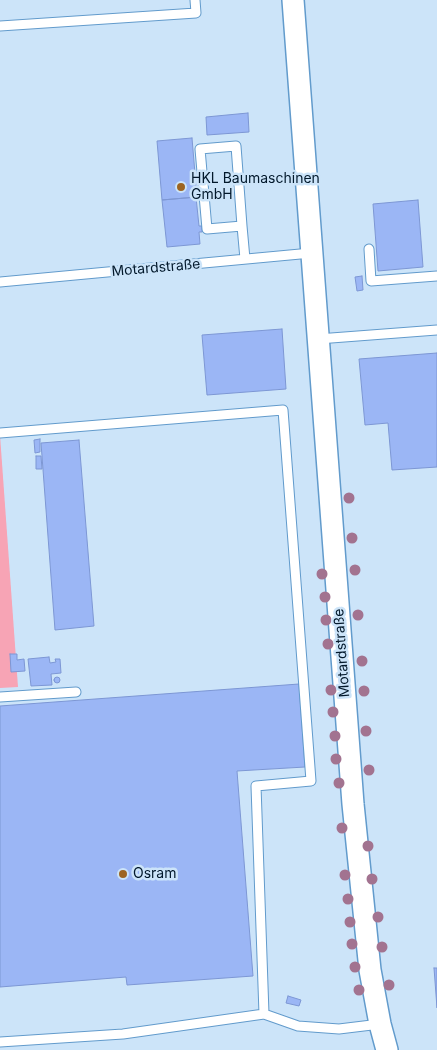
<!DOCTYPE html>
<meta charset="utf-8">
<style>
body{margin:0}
canvas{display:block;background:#cce4f9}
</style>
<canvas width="437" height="1050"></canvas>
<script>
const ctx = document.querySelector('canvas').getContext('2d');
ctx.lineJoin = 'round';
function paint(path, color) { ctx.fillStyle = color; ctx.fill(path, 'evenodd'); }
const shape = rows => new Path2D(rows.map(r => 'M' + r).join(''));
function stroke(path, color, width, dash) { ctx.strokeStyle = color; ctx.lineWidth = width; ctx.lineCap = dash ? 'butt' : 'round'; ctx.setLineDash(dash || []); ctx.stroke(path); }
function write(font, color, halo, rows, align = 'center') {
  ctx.font = font + ' Inter,sans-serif'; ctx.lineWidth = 5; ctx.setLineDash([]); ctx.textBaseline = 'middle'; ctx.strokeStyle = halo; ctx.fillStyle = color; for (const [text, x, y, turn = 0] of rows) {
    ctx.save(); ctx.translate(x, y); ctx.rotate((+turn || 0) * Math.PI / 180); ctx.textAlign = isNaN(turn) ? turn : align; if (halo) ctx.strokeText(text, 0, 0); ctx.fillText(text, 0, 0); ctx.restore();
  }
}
const green = shape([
 [0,435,18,687,0,688]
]);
const building = shape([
 [248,113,249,132,207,135,206,117,248,113],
 [192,138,197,197,162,200,157,141,192,138],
 [196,197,199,226,202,226,202,232,199,232,200,244,167,247,162,200,196,197],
 [418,200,423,267,378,271,373,204,418,200],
 [362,276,363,290,357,291,355,277,362,276],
 [282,329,286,389,207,395,202,335,282,329],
 [437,353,437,467,392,470,388,423,365,425,359,359,437,353],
 [40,439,40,452,35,453,34,440,40,439],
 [79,440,94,626,55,630,41,443,79,440],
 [36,456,41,456,42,469,36,469,36,456],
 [10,654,17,654,17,660,24,659,25,671,11,672,10,654],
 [49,657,50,663,56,662,55,659,60,659,61,673,51,674,52,685,31,686,28,659,49,657],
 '54 680a3 3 0 1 1 6 0a3 3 0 1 1-6 0Z',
 [299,684,305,767,237,771,253,976,127,985,126,977,0,987,0,706,299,684],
 [434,968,437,968,437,1008,434,968],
 [288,996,301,1000,299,1006,286,1003,288,996]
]);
const service = shape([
 [0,26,196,13,195,0],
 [242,226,207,229,200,149,236,146,242,226,245,259],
 [369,249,371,281,437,276],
 [0,282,311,253],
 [318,339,437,330],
 [0,433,283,410,311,781,256,786,264,1014,123,1034,0,1042],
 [0,697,76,692],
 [264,1014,298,1026,339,1029,380,1024]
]);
const tertiary = shape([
 [293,0,353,804,370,970,380,1024,387,1050]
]);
const trees = [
 [349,498],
 [352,538],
 [355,570],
 [322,574],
 [325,597],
 [358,615],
 [326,620],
 [328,644],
 [362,661],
 [331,690],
 [364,691],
 [333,712],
 [366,731],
 [335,736],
 [336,759],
 [369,770],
 [339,783],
 [342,828],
 [368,846],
 [345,875],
 [372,879],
 [348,899],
 [378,917],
 [350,922],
 [352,944],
 [382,947],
 [355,967],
 [389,985],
 [359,990]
];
const markers = [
 [181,187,5,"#9d6421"],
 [123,874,5,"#9d6421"]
];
const poiNames = [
 ["HKL Baumaschinen",191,179],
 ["GmbH",191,195],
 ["Osram",133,874]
];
const streetNames = [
 ["Motardstraße",156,268,-5],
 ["Motardstraße",342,653,-94]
];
paint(green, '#f7a4b5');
paint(building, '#9bb6f5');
stroke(building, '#7d97d4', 1);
stroke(service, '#629bcc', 11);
stroke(tertiary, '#629bcc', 24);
stroke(service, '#fff', 9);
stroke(tertiary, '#fff', 21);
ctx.fillStyle = '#a27390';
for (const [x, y] of trees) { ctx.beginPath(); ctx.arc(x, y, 5.5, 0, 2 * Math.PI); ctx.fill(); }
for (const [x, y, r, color] of markers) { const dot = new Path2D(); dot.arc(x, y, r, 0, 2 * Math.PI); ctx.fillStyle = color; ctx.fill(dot); stroke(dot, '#cce4f9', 2); }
write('14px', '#02182b', '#cce4f9', poiNames, 'left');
write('14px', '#02182b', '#cce4f9', streetNames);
</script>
